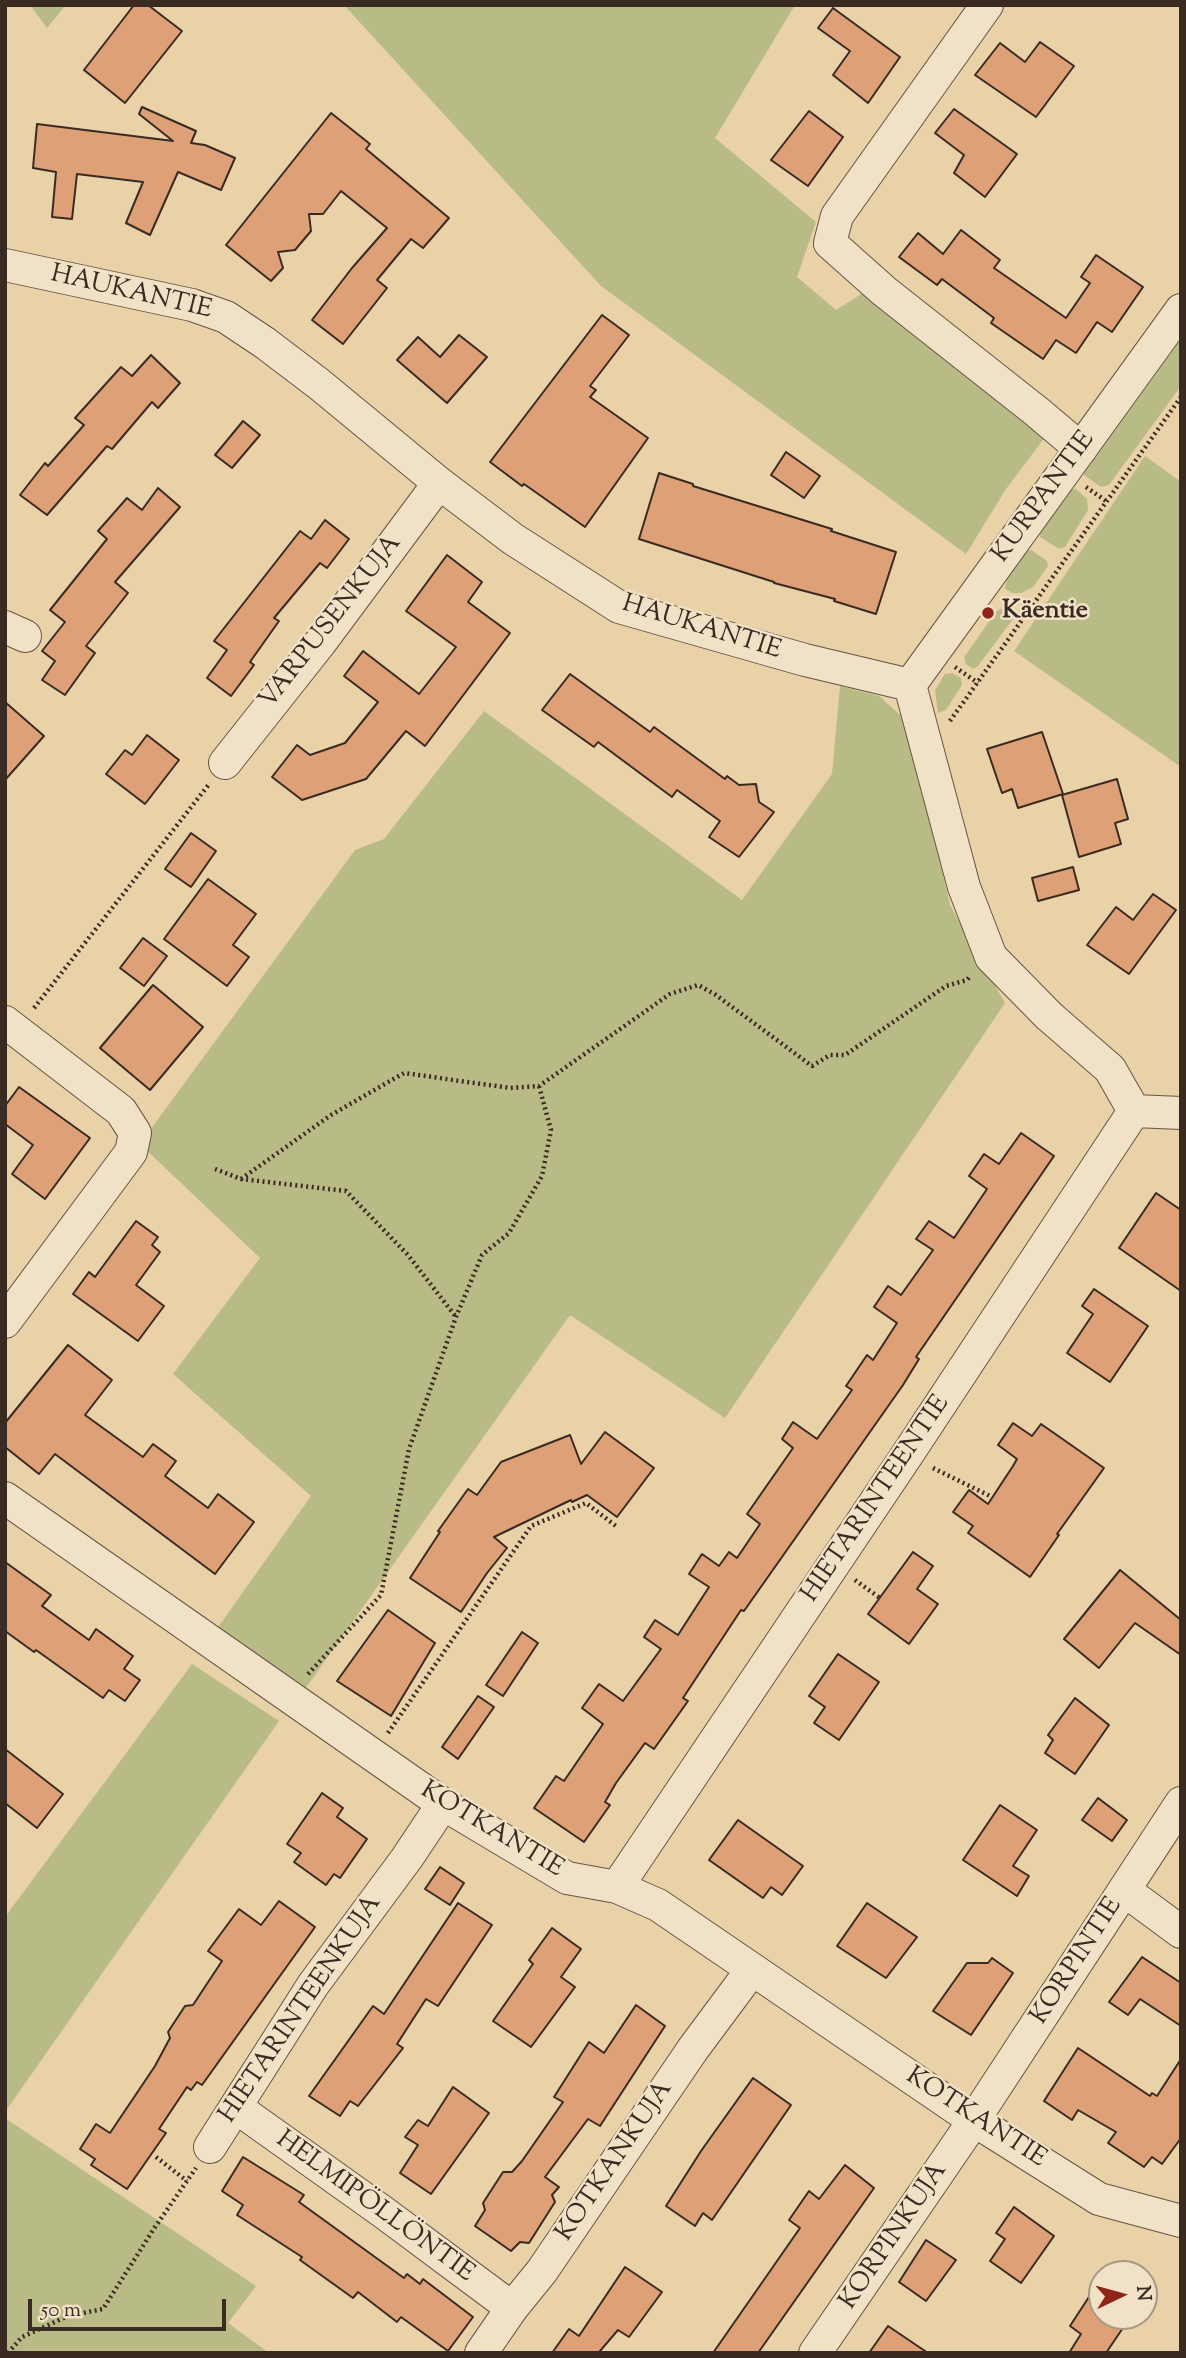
<!DOCTYPE html>
<meta charset="utf-8">
<style>
body{margin:0}
#map{position:relative;width:1186px;height:2358px;overflow:hidden;background:#e9d1a8;font-family:"Sorts Mill Goudy",serif}
canvas{display:block}
.frame{position:absolute;inset:0;border:7px solid #3a2b22;pointer-events:none}
.north{position:absolute;left:1088px;top:2260px;width:70px;height:70px;box-sizing:border-box;background:#f1e1c6;border:2px solid #a89884;border-radius:50%;rotate:85deg;font-size:19px;font-weight:700;line-height:28px;text-align:center;color:#3a2b22}
.north::after{content:'';display:block;margin:auto;width:24px;height:32px;background:#8f2418;clip-path:polygon(50% 0,100% 100%,50% 72%,0 100%)}
.scale{position:absolute;left:28px;top:2299px;width:198px;height:32px;box-sizing:border-box;border:4px solid #3a2b22;border-top:0;padding-left:9px;font-size:21px;line-height:24px;white-space:nowrap;color:#3a2b22;-webkit-text-stroke:5px #f1e1c6;paint-order:stroke}
</style>
<div id="map">
<canvas width="1186" height="2358"></canvas>
<div class="frame"></div>
<div class="north">N</div>
<div class="scale">50 m</div>
</div>
<script>
const ctx = document.querySelector('canvas').getContext('2d');
ctx.lineJoin = 'round';
function paint(path, color) { ctx.fillStyle = color; ctx.fill(path, 'evenodd'); }
const shape = rows => new Path2D(rows.map(r => 'M' + r).join(''));
function stroke(path, color, width, dash) { ctx.strokeStyle = color; ctx.lineWidth = width; ctx.lineCap = dash ? 'butt' : 'round'; ctx.setLineDash(dash || []); ctx.stroke(path); }
function write(font, color, halo, rows, align = 'center') {
  ctx.font = font + ' "Sorts Mill Goudy",serif'; ctx.lineWidth = 5; ctx.setLineDash([]); ctx.textBaseline = 'middle'; ctx.strokeStyle = halo; ctx.fillStyle = color; for (const [text, x, y, turn = 0] of rows) {
    ctx.save(); ctx.translate(x, y); ctx.rotate((+turn || 0) * Math.PI / 180); ctx.textAlign = isNaN(turn) ? turn : align; if (halo) ctx.strokeText(text, 0, 0); ctx.fillText(text, 0, 0); ctx.restore();
  }
}
const green = shape([
 [30,5,66,5,47,28],
 [344,5,795,5,715,138,816,222,797,277,836,310,869,289,1049,432,1006,489,966,554,601,286],
 [1181,338,1181,386,1109,485,1101,487,1084,475,1086,465],
 [1145,456,1181,482,1181,767,1014,651],
 [1067,489,1076,489,1087,499,1088,510,1065,547,1059,549,1040,537,1041,528],
 [1031,550,1047,561,1048,566,1033,587,1021,593,1013,593,1005,589,1008,572,1024,551],
 [1003,607,1011,607,1016,615,978,666,973,669,966,664,964,657,996,612],
 [952,673,961,678,962,685,946,710,938,713,935,690,945,674],
 [840,686,879,696,908,722,950,905,1005,1003,725,1418,570,1315,300,1696,214,1633,311,1496,173,1374,260,1258,140,1144,355,850,384,839,484,711,742,900,832,774],
 [192,1664,279,1721,5,2112,5,1917],
 [5,2118,256,2286,228,2323,269,2353,5,2353]
]);
const building = shape([
 [134,5,148,5,182,31,125,103,84,70,134,5],
 [833,8,900,57,868,103,833,75,850,51,818,28,833,8],
 [1040,42,1074,66,1036,117,975,75,1000,43,1025,62,1040,42],
 [142,107,196,131,191,143,205,145,235,158,221,190,178,172,150,235,126,223,143,182,77,174,72,219,52,217,56,172,33,168,37,124,173,141,139,114,142,107],
 [954,109,1017,154,985,197,954,173,964,155,935,133,954,109],
 [809,111,843,137,808,186,771,160,809,111],
 [331,113,370,144,366,149,449,218,423,248,411,239,377,280,387,288,343,344,312,320,352,268,387,228,341,191,323,214,309,214,311,231,295,250,278,252,283,268,271,281,226,245,331,113],
 [961,230,1000,260,994,268,1066,318,1090,283,1081,277,1096,255,1143,287,1112,332,1097,322,1076,353,1056,340,1043,359,991,323,994,318,942,279,937,285,899,257,918,233,943,254,961,230],
 [602,315,629,335,590,386,596,390,590,397,648,438,585,527,524,484,522,486,490,462,602,315],
 [459,335,487,357,447,403,397,360,418,337,440,357,459,335],
 [151,355,180,383,158,408,152,402,112,449,107,446,47,515,20,495,45,463,48,466,84,425,75,418,121,367,132,376,151,355],
 [243,421,260,435,232,468,215,455,243,421],
 [786,452,820,476,804,498,771,475,786,452],
 [659,473,693,484,693,486,832,529,831,531,896,552,876,614,834,601,835,599,774,583,774,582,639,539,659,473],
 [158,488,180,507,115,582,128,593,86,646,95,653,65,695,42,680,55,661,42,651,65,622,50,610,107,539,98,531,127,498,142,510,158,488],
 [325,520,349,539,327,568,320,563,274,618,279,621,250,662,254,665,231,696,207,678,227,650,214,641,300,531,311,539,325,520],
 [447,555,482,582,468,602,510,633,425,746,406,731,366,779,302,800,272,777,297,745,310,755,345,743,378,702,344,676,363,651,419,694,456,647,406,611,447,555],
 [570,674,650,732,654,727,725,779,727,776,739,785,756,784,759,802,774,812,739,857,709,837,720,821,677,790,672,797,598,742,594,747,542,710,570,674],
 [5,702,44,736,5,780,5,702],
 [1042,732,1063,794,1018,808,1012,789,1002,793,987,749,1042,732],
 [147,735,179,760,145,804,106,774,125,750,132,755,147,735],
 [1117,779,1128,819,1115,823,1121,844,1079,857,1062,795,1117,779],
 [191,833,216,851,191,887,165,869,191,833],
 [1073,867,1079,890,1038,901,1032,878,1073,867],
 [208,879,256,914,233,945,249,957,227,986,164,939,208,879],
 [1153,894,1176,910,1129,974,1087,945,1116,907,1133,920,1153,894],
 [143,938,167,956,144,986,120,968,143,938],
 [153,985,203,1027,150,1090,100,1048,153,985],
 [19,1087,90,1138,45,1199,12,1174,33,1145,5,1124,5,1106,19,1087],
 [1021,1133,1054,1156,916,1357,919,1359,903,1385,744,1611,741,1610,683,1698,688,1701,654,1749,645,1743,616,1783,605,1802,610,1805,584,1842,534,1808,556,1776,564,1781,603,1724,582,1708,599,1684,623,1701,661,1649,644,1637,655,1620,678,1635,709,1587,689,1574,702,1554,719,1566,729,1552,737,1558,760,1524,747,1514,793,1448,782,1439,793,1422,817,1439,852,1390,846,1386,867,1355,873,1360,897,1323,874,1307,888,1286,901,1295,933,1250,916,1239,929,1221,954,1238,987,1189,969,1176,984,1154,999,1164,1021,1133],
 [1156,1193,1181,1210,1181,1291,1119,1248,1156,1193],
 [136,1221,158,1237,152,1245,160,1252,136,1285,164,1306,138,1341,73,1294,89,1272,95,1277,136,1221],
 [1094,1289,1148,1326,1110,1382,1067,1353,1093,1314,1082,1306,1094,1289],
 [68,1345,112,1380,85,1415,143,1457,153,1444,176,1461,165,1476,208,1508,218,1494,254,1522,215,1574,55,1454,39,1474,5,1447,5,1423,68,1345],
 [1013,1423,1032,1436,1041,1424,1104,1468,1057,1534,1059,1535,1030,1577,968,1533,973,1526,953,1512,969,1490,988,1504,1013,1466,1017,1459,998,1445,1013,1423],
 [605,1432,654,1468,617,1517,587,1495,572,1502,571,1500,494,1537,507,1548,487,1573,461,1612,410,1578,440,1532,438,1531,468,1489,477,1495,501,1462,570,1435,581,1464,605,1432],
 [913,1552,933,1566,917,1589,938,1604,909,1644,868,1614,913,1552],
 [5,1562,51,1595,42,1606,89,1640,96,1629,133,1656,124,1669,140,1680,125,1701,109,1690,103,1698,36,1650,34,1652,5,1631,5,1562],
 [1120,1570,1181,1620,1181,1655,1135,1623,1099,1668,1064,1639,1120,1570],
 [388,1610,435,1643,391,1716,337,1681,388,1610],
 [522,1632,538,1643,503,1696,486,1685,522,1632],
 [838,1654,879,1682,839,1740,814,1723,825,1707,809,1696,838,1654],
 [478,1696,494,1707,458,1759,442,1747,478,1696],
 [1075,1698,1109,1725,1075,1774,1045,1753,1053,1740,1048,1735,1075,1698],
 [5,1749,63,1794,37,1828,5,1803,5,1749],
 [322,1793,343,1808,337,1817,367,1839,340,1878,334,1874,326,1885,294,1862,301,1853,287,1844,322,1793],
 [1098,1798,1127,1820,1112,1841,1082,1820,1098,1798],
 [1000,1805,1037,1830,1013,1866,1029,1876,1017,1896,963,1860,1000,1805],
 [738,1820,803,1866,782,1895,771,1887,763,1898,709,1860,738,1820],
 [440,1867,464,1883,450,1905,425,1889,440,1867],
 [279,1901,315,1927,202,2085,197,2082,191,2090,187,2087,159,2129,166,2133,127,2189,91,2165,95,2159,80,2149,96,2124,110,2133,155,2066,170,2038,168,2032,185,2006,193,2005,222,1961,208,1951,239,1909,261,1925,279,1901],
 [458,1903,492,1925,438,2006,426,1999,397,2044,403,2048,358,2106,350,2101,340,2116,309,2096,373,2006,384,2014,458,1903],
 [867,1903,917,1937,886,1978,837,1946,867,1903],
 [552,1928,581,1949,561,1977,575,1987,531,2047,493,2021,533,1964,529,1960,552,1928],
 [1142,1957,1181,1983,1181,2026,1140,1999,1128,2015,1109,2002,1142,1957],
 [992,1958,1013,1973,971,2035,933,2011,967,1963,988,1963,992,1958],
 [636,2005,665,2026,600,2126,588,2119,545,2177,559,2187,552,2195,555,2202,529,2243,520,2242,511,2251,475,2226,485,2210,483,2203,503,2172,512,2172,522,2161,563,2102,554,2097,589,2042,604,2053,636,2005],
 [1078,2048,1150,2096,1152,2093,1157,2096,1181,2059,1181,2138,1162,2164,1152,2157,1144,2167,1108,2143,1116,2132,1078,2110,1072,2120,1044,2101,1078,2048],
 [753,2078,791,2105,712,2220,703,2213,695,2226,666,2206,701,2151,753,2078],
 [453,2087,489,2113,431,2194,400,2173,418,2145,405,2137,418,2120,428,2126,453,2087],
 [243,2157,304,2195,299,2202,404,2278,407,2274,420,2284,423,2279,473,2317,448,2351,401,2317,397,2322,358,2292,353,2298,300,2260,302,2257,237,2215,243,2205,222,2191,243,2157],
 [845,2165,874,2188,758,2353,713,2353,800,2228,789,2220,809,2191,819,2199,845,2165],
 [1014,2207,1054,2236,1021,2283,990,2261,1005,2239,996,2233,1014,2207],
 [926,2240,956,2260,926,2301,899,2282,926,2240],
 [625,2267,662,2292,629,2337,618,2330,600,2351,603,2353,552,2353,569,2329,579,2336,625,2267],
 [1102,2277,1102,2316,1131,2316,1106,2353,1069,2353,1081,2334,1070,2326,1102,2277],
 [888,2326,928,2353,869,2353,888,2326]
]);
const path = shape([
 [1086,487,1106,501],
 [1005,602,1015,601,1032,604],
 [955,667,978,683],
 [950,721,1181,397],
 [34,1008,210,783],
 [215,1169,241,1179,346,1191,408,1255,456,1317],
 [241,1179,331,1115,404,1073,510,1088,539,1086,670,994,698,985,716,995,812,1066,830,1055,845,1055,946,986,967,980,971,975],
 [933,1468,992,1497],
 [855,1580,880,1598],
 [308,1674,381,1595,409,1449,456,1317,482,1255,509,1233,542,1176,551,1130,539,1086],
 [388,1733,531,1526,586,1503,616,1526],
 [156,2157,187,2181],
 [8,2353,22,2337,68,2316,103,2309,155,2227,196,2168]
]);
const minor = shape([
 [987,5,837,216,830,243,884,291,1036,411,1081,449],
 [5,265,192,305,226,317,265,343,319,384,439,483,513,539,619,607,805,660,910,685],
 [5,627,25,636],
 [910,685,964,887,991,957,1049,1016,1110,1069,1134,1111,1181,1113],
 [910,685,1181,310],
 [225,763,320,643,439,483],
 [5,1022,121,1111,135,1133,131,1152,5,1322],
 [5,1498,443,1804,567,1878,617,1887,658,1905,972,2119,1099,2199,1181,2221],
 [617,1887,907,1455,1134,1111],
 [1124,1890,1181,1932],
 [237,2108,383,2212,512,2308],
 [210,2147,313,1985,407,1858,443,1804],
 [481,2353,512,2308,542,2271,693,2049,751,1971],
 [815,2353,964,2135,1181,1803]
]);
const markers = [
 [988,613,7,"#8f2418"]
];
const streetNames = [
 ["HAUKANTIE",131,294,13],
 ["KURPANTIE",1045,498,-54],
 ["VARPUSENKUJA",332,623,-52],
 ["HAUKANTIE",701,629,17],
 ["HIETARINTEENTIE",877,1500,-56],
 ["KOTKANTIE",491,1831,31],
 ["KORPINTIE",1078,1962,-57],
 ["HIETARINTEENKUJA",302,2010,-56],
 ["KOTKANTIE",975,2119,33],
 ["KOTKANKUJA",616,2162,-56],
 ["HELMIPÖLLÖNTIE",374,2208,36],
 ["KORPINKUJA",895,2237,-56]
];
const poiNames = [
 ["Käentie",1002,613]
];
paint(green, '#b9bb86');
paint(building, '#dea076');
stroke(building, '#3a2b22', 2);
stroke(minor, '#665444', 34);
stroke(path, '#3a2b22', 4.5, [2, 3.5]);
stroke(minor, '#f1e1c6', 32);
for (const [x, y, r, color] of markers) { const dot = new Path2D(); dot.arc(x, y, r, 0, 2 * Math.PI); ctx.fillStyle = color; ctx.fill(dot); stroke(dot, '#f1e1c6', 2.5); }
write('26px', '#3a2b22', '#f1e1c6', streetNames);
write('bold 26px', '#3a2b22', '#f1e1c6', poiNames, 'left');
</script>
